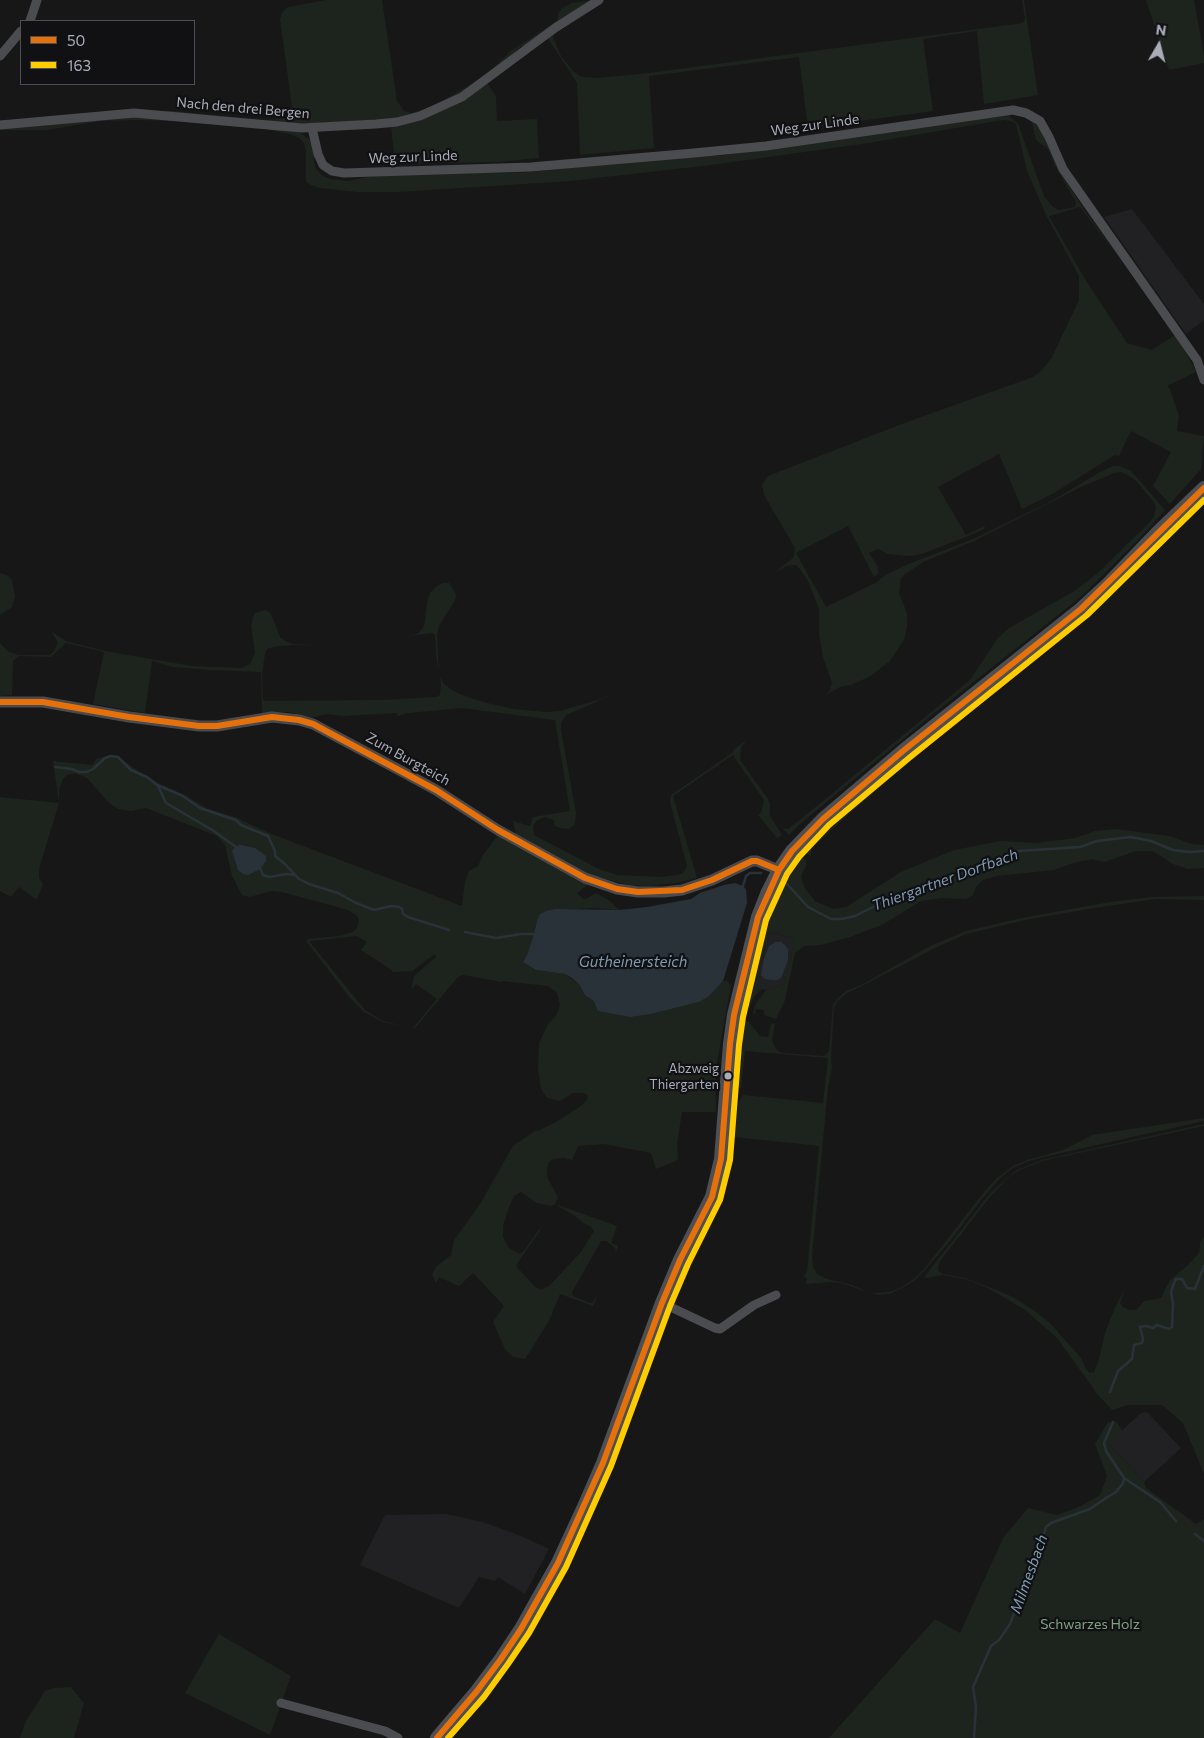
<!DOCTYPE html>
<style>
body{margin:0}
#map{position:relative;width:1204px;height:1738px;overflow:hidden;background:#171717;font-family:Commissioner,sans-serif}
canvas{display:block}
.legend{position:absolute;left:20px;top:20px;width:175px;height:65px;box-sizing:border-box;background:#111113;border:1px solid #4d4f55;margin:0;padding:6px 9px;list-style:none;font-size:15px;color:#a8adb8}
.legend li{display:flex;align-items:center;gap:10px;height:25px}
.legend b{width:25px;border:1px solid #4d4f55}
.north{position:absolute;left:1134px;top:20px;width:50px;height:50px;-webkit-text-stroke:4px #111113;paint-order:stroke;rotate:8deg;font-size:14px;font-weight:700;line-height:20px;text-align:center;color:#a8adb8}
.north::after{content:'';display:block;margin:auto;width:18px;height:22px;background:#a8adb8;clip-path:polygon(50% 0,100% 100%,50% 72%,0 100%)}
</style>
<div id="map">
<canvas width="1204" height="1738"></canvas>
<ul class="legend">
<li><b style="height:6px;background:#e6710a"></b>50</li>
<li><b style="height:6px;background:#fecc00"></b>163</li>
</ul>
<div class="north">N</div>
</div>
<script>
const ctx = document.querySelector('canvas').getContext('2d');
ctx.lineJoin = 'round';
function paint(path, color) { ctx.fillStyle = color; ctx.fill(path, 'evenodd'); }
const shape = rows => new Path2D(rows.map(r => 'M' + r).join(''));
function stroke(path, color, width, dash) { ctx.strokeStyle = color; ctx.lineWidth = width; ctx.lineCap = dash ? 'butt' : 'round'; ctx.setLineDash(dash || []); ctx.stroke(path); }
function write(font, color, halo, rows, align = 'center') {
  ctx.font = font + ' Commissioner,sans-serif'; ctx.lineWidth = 4.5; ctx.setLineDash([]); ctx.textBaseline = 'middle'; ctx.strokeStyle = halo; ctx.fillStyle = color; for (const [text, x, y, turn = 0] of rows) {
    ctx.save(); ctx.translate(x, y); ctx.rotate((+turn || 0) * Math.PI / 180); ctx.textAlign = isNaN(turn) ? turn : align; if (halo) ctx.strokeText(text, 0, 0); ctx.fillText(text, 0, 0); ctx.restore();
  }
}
const built = shape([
 [1132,209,1204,304,1204,320,1186,334,1104,217],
 [771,932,795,939,784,984,766,990,762,989,755,976],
 [1147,1412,1181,1448,1144,1482,1108,1443,1141,1413],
 [446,1514,483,1522,521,1536,549,1549,525,1594,498,1577,495,1581,479,1577,459,1608,360,1565,385,1515]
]);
const green = shape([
 [326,0,382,0,397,101,404,111,411,113,433,106,468,86,490,71,511,51,557,21,559,12,564,7,572,3,595,0,525,46,521,46,513,53,511,57,467,91,423,111,400,118,302,124,177,113,126,112,173,111,262,120,279,119,288,113,292,107,280,19,282,13,288,7],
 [1022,0,1024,0,1038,95,984,104,977,31,923,39,933,111,808,128,799,57,649,76,654,148,580,155,577,83,547,37,555,32,553,37,554,40,561,56,573,71,582,77,597,78,649,73,1016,24,1023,23,1025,19],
 [1146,0,1194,0,1204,55,1204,63,1169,70],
 [487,83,496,96,497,121,537,119,539,158,499,162,395,164,391,126],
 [1002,115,1008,115,1018,124,1044,196,1053,207,1059,210,1075,207,1076,202,1055,166,1048,149,1036,140,1032,123,1029,119,1040,127,1063,177,1085,211,1112,248,1112,249,1080,207,1049,216,1085,279,1127,343,1152,350,1175,335,1186,352,1196,372,1167,386,1170,389,1179,416,1177,431,1204,436,1201,469,1170,504,1153,486,1171,452,1131,431,1119,456,1115,455,1054,493,1022,509,999,454,938,487,966,535,985,526,984,529,971,535,922,554,909,556,888,554,878,549,869,553,878,567,878,574,874,577,848,526,796,553,826,607,877,582,884,576,906,565,973,539,1048,503,1102,471,1113,466,1119,466,1131,471,1165,510,1142,536,1082,596,931,716,800,824,789,835,782,828,788,829,806,815,970,680,997,639,1009,628,1076,590,1099,572,1150,522,1154,516,1156,508,1154,502,1137,482,1128,475,1121,472,1114,473,1081,487,974,541,923,562,904,575,901,579,899,593,907,613,907,627,904,640,890,661,869,677,851,685,840,687,823,697,829,692,832,683,823,657,819,634,819,609,808,581,800,569,796,565,786,566,773,574,794,557,795,548,764,495,762,484,768,476,907,422,1033,377,1042,370,1052,357,1079,300,1079,276,1046,215,1027,171,1016,124,1011,121,1003,120,862,144,711,165,570,181,398,192,357,192,320,188,311,185,306,182,306,151,304,143,299,138,293,135,262,128,175,121,140,120,100,121,48,130,0,130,0,129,130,117,163,118,294,130,302,134,310,140,314,149,314,163,317,170,323,176,330,179,348,181,383,174,466,170,499,173,532,172,677,156,717,156],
 [1204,493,1203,502,1190,512,1165,536,1105,603,948,729,843,819,811,849,811,856,806,853,805,848,817,833],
 [0,573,7,575,12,580,15,597,12,607,0,615],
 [443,583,449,583,456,594,455,600,439,626,437,636,439,675,443,683,452,690,467,697,491,704,514,709,546,712,560,711,577,706,598,700,616,691,594,703,566,715,561,723,561,730,576,813,575,824,569,829,560,828,555,826,554,820,544,817,536,821,533,826,534,835,599,869,617,875,663,877,682,874,687,866,670,802,671,795,732,753,734,749,747,740,741,747,740,760,768,799,770,804,770,816,782,835,777,838,758,815,761,813,764,800,733,755,673,796,697,878,677,883,647,886,629,885,594,876,579,869,516,834,513,821,530,826,533,817,570,811,555,720,462,708,408,713,398,716,396,713,342,716,327,714,310,718,289,712,262,713,261,672,208,670,173,667,152,661,145,713,93,704,104,652,66,643,51,657,19,656,13,661,12,695,0,696,0,643,9,652,19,655,49,655,54,651,58,643,49,627,52,632,66,641,105,651,192,666,242,668,250,664,255,653,251,626,253,617,255,613,265,610,268,611,272,616,280,637,285,641,293,644,315,644,277,646,267,649,265,653,262,675,263,699,265,701,381,700,436,697,440,695,441,684,436,656,435,636,433,633,408,636,417,634,423,628,425,622,427,602,430,593,437,586],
 [111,755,119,757,132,767,158,783,185,795,208,809,235,817,269,833,462,906,465,881,469,871,478,866,483,855,498,835,588,885,577,893,583,899,586,899,596,893,610,901,619,910,592,908,546,911,540,914,537,920,534,934,527,955,523,962,536,970,565,974,579,984,585,995,594,1001,631,1017,651,1014,699,1002,708,997,723,981,727,981,731,985,715,1074,716,1112,682,1112,677,1144,678,1160,656,1169,651,1153,604,1144,578,1146,572,1160,564,1158,553,1159,549,1162,547,1169,547,1177,558,1197,555,1204,617,1226,611,1243,618,1246,614,1257,616,1250,614,1247,606,1241,601,1241,572,1292,573,1296,590,1303,593,1302,599,1291,593,1306,560,1294,549,1321,525,1359,513,1357,505,1349,493,1322,504,1306,473,1273,459,1286,439,1277,436,1283,432,1274,436,1267,451,1255,454,1240,480,1204,513,1146,535,1131,540,1130,556,1122,581,1106,587,1100,588,1095,584,1093,573,1093,560,1101,547,1098,541,1089,538,1068,539,1043,548,1024,556,1016,560,1005,557,993,548,986,503,981,502,982,463,975,458,977,415,1028,383,1022,364,1012,350,998,306,941,308,939,339,936,353,932,357,928,359,919,356,915,348,910,282,892,271,891,250,897,242,895,232,876,225,845,217,836,146,808,131,811,118,809,109,803,87,778,75,773,67,775,63,779,59,789,59,803,39,869,39,878,43,884,37,900,19,887,11,897,0,891,0,797,59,803,53,761,92,765,96,759],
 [357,936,367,942,361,950,392,970,392,972,412,971,435,954,436,957,414,976,411,990,416,984,437,999,413,1028,383,1021,365,1010,309,941],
 [521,1192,537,1203,551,1206,555,1204,575,1216,585,1224,590,1226,594,1231,581,1252,549,1286,541,1290,534,1286,516,1266,520,1259,542,1228,538,1231,523,1252,519,1254,508,1247,503,1237,503,1225,509,1207,514,1196],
 [1116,829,1169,836,1192,844,1204,845,1204,868,1188,869,1173,864,1153,851,1136,851,1104,862,1092,859,1073,863,1054,870,996,876,983,880,976,887,973,895,966,899,942,898,921,901,882,925,850,937,820,945,804,946,795,953,785,1000,776,1019,764,1015,764,1010,756,1009,755,1015,753,1013,755,1005,766,990,784,984,795,939,771,932,755,976,762,989,755,996,749,1007,743,1007,755,946,766,915,778,889,798,856,805,859,807,864,801,876,805,889,816,902,834,909,846,907,901,872,954,850,1001,841,1036,843,1075,838,1095,831],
 [1204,896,1204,900,1156,899,1094,908,1025,920,966,934,935,948,864,985,847,993,838,1000,834,1008,831,1058,832,1068,828,1088,812,1256,813,1267,817,1274,827,1279,852,1285,870,1293,889,1292,900,1288,914,1279,924,1269,985,1191,997,1178,1013,1166,1027,1160,1063,1150,1092,1135,1204,1118,1204,1121,1048,1156,1029,1161,1013,1168,1000,1178,981,1200,950,1241,924,1271,914,1281,904,1287,889,1294,878,1295,870,1293,841,1283,831,1282,806,1284,807,1278,804,1277,807,1271,819,1146,734,1137,739,1101,743,1095,823,1103,828,1058,745,1051,741,1088,738,1087,739,1064,742,1063,742,1055,739,1055,738,1044,740,1023,743,1021,748,1021,760,1036,768,1037,771,1024,775,1023,772,1040,776,1049,782,1053,824,1056,829,1051,833,1005,838,998,846,991,863,984,930,946,966,931,1022,918,1110,902,1152,897],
 [1204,1124,1204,1126,1042,1161,1018,1171,1008,1178,989,1198,940,1261,938,1268,939,1272,943,1274,965,1278,999,1291,1015,1298,1036,1312,1050,1323,1081,1358,1086,1369,1090,1373,1094,1372,1098,1362,1106,1330,1116,1305,1124,1291,1120,1303,1123,1307,1129,1310,1136,1310,1144,1301,1161,1298,1170,1280,1188,1265,1199,1253,1200,1242,1204,1236,1204,1474,1183,1423,1162,1405,1128,1405,1112,1410,1098,1395,1057,1338,1025,1310,988,1288,965,1279,943,1275,926,1278,925,1276,988,1196,998,1186,1017,1170,1042,1160],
 [1108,1422,1117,1422,1122,1431,1109,1444,1144,1482,1146,1488,1196,1524,1204,1519,1204,1738,829,1738,935,1619,960,1633,1003,1538,1028,1508,1057,1515,1081,1506,1100,1495,1107,1476,1095,1444],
 [219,1634,291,1676,270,1735,185,1693],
 [71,1687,84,1703,74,1738,20,1738,26,1721,45,1691,55,1688]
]);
const water = shape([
 [241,845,255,848,266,856,266,861,260,869,248,875,243,874,238,870,232,851,236,846],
 [735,883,743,886,746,889,747,903,723,981,708,997,699,1002,651,1014,631,1017,598,1011,594,1001,585,995,579,984,572,978,565,974,536,970,523,962,527,955,534,934,537,920,540,914,546,911,556,909,619,910,647,907,691,899,700,893,724,885],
 [776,942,781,942,785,945,788,950,788,960,781,978,777,980,771,980,765,979,761,975,764,959,769,946]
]);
const stream = shape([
 [55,767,72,769,79,772,87,772,93,769,105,758,111,756,118,757,131,770,147,777,157,785,183,796,200,808,236,820,241,825,268,836,275,851,275,856,285,864,299,879,309,884,338,893,356,903,374,910,391,906,399,907,402,909,403,914,408,917,449,930],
 [158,786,166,803,214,831,236,847],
 [260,868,263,875,269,877,287,874,294,875],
 [787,884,808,907,831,919,841,919,855,916,905,891,971,871,984,866,995,859,1019,851,1080,847,1097,841,1131,837,1151,841,1173,850,1189,852,1204,851],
 [743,886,746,876,750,873,761,873],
 [465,932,496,938,521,934,534,934],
 [1110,1392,1118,1371,1132,1359,1134,1345,1142,1343,1143,1339,1140,1327,1146,1326,1153,1328,1157,1325,1169,1329,1172,1327,1173,1304,1171,1292,1174,1283,1176,1279,1182,1279,1187,1288,1195,1289,1204,1266],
 [1124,1478,1160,1502,1176,1521],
 [1195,1534,1204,1541],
 [974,1738,976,1707,973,1687,991,1646,999,1640,1010,1624,1017,1606,1025,1594,1027,1587,1029,1565,1040,1549,1046,1527,1051,1523,1090,1509,1106,1498,1116,1492,1123,1483,1124,1478,1106,1451,1104,1443,1113,1422]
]);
const street = shape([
 [30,21,37,0],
 [0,56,21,31],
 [0,125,134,113,302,128,376,124,397,122,420,116,462,97,555,28,599,0],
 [312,128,318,154,323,165,332,171,344,173,531,167,694,153,766,146,1013,110,1026,113,1040,121,1049,137,1063,169,1197,360,1204,380],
 [662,1303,715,1328,720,1329,754,1305,776,1295],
 [281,1703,385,1731,398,1738]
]);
const secondary = shape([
 [0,702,43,702,129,717,199,726,217,726,272,717,299,720,313,724,403,772,436,790,498,830,585,878,617,889,638,892,664,892,682,890,712,880,752,861,757,861,779,870]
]);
const primary = shape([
 [437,1738,477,1691,501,1659,521,1629,558,1563,583,1509,603,1463,662,1303,680,1260,712,1197,721,1159,730,1044,734,1015,758,917,767,894,779,870,792,851,823,819,903,751,1081,609,1106,586,1158,532,1204,488]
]);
const bus1 = shape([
 [0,702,43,702,129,717,199,726,217,726,272,717,299,720,313,724,436,790,498,830,585,878,617,889,638,892,682,890,712,880,752,861,757,861,779,870],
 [437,1738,477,1691,501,1659,521,1629,558,1563,603,1463,662,1303,680,1260,712,1197,721,1159,730,1044,734,1015,758,917,779,870,792,851,823,819,903,751,1081,609,1204,488]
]);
const bus2 = shape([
 [448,1738,484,1697,508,1664,529,1633,566,1567,611,1466,670,1306,688,1264,720,1200,730,1160,739,1045,743,1017,766,920,787,874,799,857,829,825,909,758,1087,615,1204,500]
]);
const markers = [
 [728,1076,4.5,"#a8adb8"]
];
const busNames = [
 ["Abzweig",719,1069],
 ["Thiergarten",719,1085]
];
const streetNames = [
 ["Nach den drei Bergen",243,108,5],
 ["Weg zur Linde",815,125,-8],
 ["Weg zur Linde",413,157,-2],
 ["Zum Burgteich",408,759,29]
];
const parkNames = [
 ["Schwarzes Holz",1090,1624]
];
const waterNames = [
 ["Thiergartner Dorfbach",945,880,-20],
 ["Gutheinersteich",633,962],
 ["Milmesbach",1029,1574,-70]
];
paint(built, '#212123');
paint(green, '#1d241e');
paint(water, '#2a3239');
stroke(stream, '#2a3239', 2.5);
stroke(street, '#4b4c50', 9);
stroke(secondary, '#4a4a4e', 11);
stroke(primary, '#4d4f52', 14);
stroke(bus1, '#e6710a', 6);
stroke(bus2, '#fecc00', 6);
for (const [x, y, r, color] of markers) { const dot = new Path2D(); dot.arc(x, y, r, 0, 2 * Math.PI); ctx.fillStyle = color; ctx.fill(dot); stroke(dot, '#111113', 2); }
write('13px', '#a8adb8', '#111113', busNames, 'right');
write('14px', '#a8adb8', '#111113', streetNames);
write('14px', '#7fa381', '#111113', parkNames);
write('italic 15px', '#7f9bb3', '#111113', waterNames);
</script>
